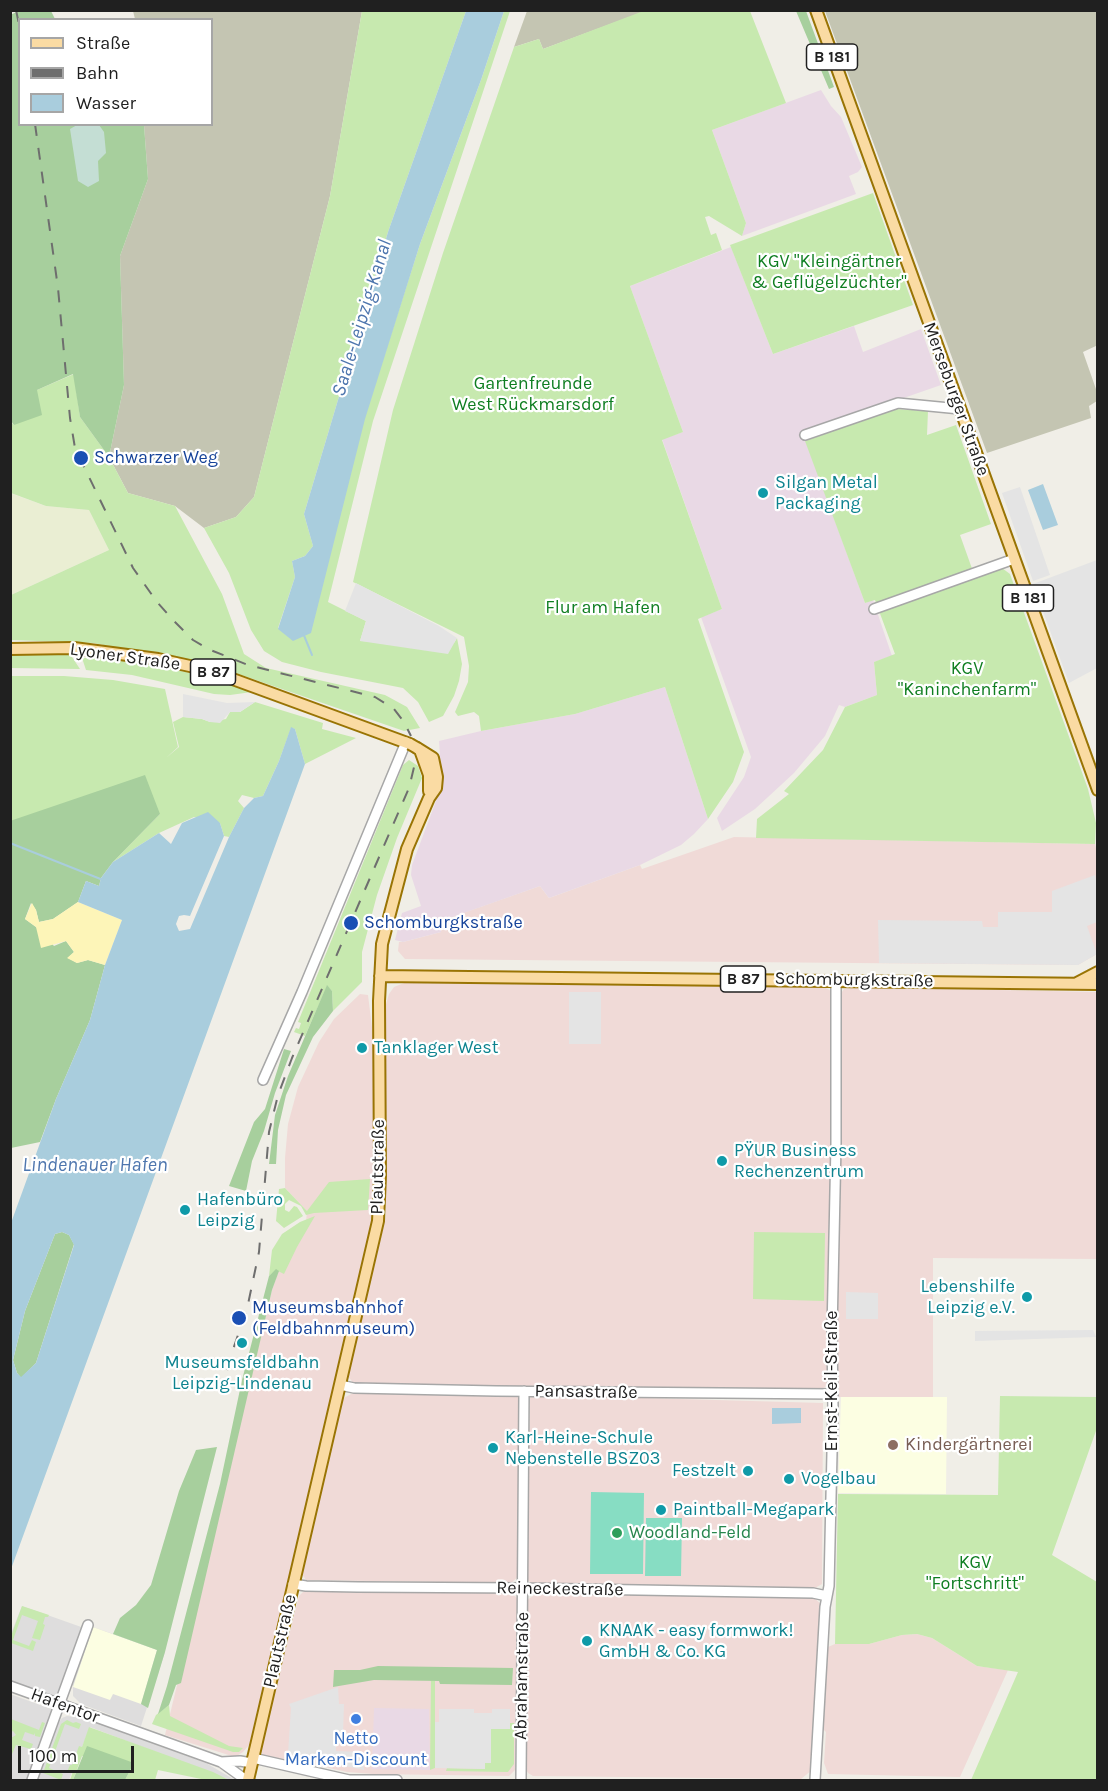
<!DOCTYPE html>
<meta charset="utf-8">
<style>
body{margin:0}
#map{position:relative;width:1108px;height:1791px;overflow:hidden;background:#f0eee7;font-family:Karla,sans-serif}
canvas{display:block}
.frame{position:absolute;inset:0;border:12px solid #202020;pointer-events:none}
.legend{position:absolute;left:18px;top:18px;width:195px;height:108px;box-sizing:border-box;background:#fff;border:2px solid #a6a6a6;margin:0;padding:8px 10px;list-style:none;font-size:18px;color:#202020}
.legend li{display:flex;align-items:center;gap:12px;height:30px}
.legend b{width:30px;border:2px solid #a6a6a6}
.scale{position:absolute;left:18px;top:1746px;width:116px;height:27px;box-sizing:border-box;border:3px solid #202020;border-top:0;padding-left:8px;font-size:18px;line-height:21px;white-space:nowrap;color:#202020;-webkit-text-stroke:4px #fff;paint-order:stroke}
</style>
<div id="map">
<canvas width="1108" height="1791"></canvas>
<div class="frame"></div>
<ul class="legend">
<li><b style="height:8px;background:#fadba3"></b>Straße</li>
<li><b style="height:8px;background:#6e6e6e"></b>Bahn</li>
<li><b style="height:16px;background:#a9cddd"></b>Wasser</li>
</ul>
<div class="scale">100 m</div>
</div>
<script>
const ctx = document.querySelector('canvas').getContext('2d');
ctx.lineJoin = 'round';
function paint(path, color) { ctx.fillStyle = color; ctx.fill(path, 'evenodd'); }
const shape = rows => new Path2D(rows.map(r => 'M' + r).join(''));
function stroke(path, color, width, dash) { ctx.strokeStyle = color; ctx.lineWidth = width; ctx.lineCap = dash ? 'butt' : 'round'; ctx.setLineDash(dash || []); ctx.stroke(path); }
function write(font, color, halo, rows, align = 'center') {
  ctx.font = font + ' Karla,sans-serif'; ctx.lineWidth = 4.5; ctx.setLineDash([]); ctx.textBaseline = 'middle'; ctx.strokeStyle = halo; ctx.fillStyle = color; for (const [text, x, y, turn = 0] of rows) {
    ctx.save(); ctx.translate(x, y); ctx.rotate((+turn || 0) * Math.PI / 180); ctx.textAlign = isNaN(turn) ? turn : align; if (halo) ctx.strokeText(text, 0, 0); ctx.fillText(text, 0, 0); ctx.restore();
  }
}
const residential = shape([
 [22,1606,84,1628,59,1698,11,1681,10,1636],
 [93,1627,165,1652,141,1726,81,1704,73,1696,73,1684],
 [10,1694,54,1710,29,1780,11,1780],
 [67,1716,83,1718,206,1763,235,1780,229,1780,90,1727,69,1780,36,1780,57,1725,62,1718]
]);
const commercial = shape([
 [734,837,1095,844,1097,853,1097,954,1078,965,405,959,398,951,399,942,403,942,441,932,440,921,540,886,549,898,640,865,642,869],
 [404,983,824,987,831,991,832,998,828,1385,821,1390,354,1384,347,1375,386,1216,386,1004,389,994,394,987],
 [853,987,1097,992,1097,1259,933,1258,933,1397,838,1397,835,1374,840,995,844,989],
 [360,994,368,995,375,1052,375,1196,372,1224,249,1745,243,1752,235,1757,165,1735,272,1290,282,1261,306,1222,307,1211,285,1188,285,1158,288,1124,298,1087,319,1042,334,1019],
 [353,1393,516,1395,520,1400,518,1577,511,1583,306,1580,302,1574,342,1399],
 [538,1395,823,1403,822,1584,815,1588,532,1584,527,1579,530,1398],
 [303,1592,511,1593,517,1598,515,1770,509,1776,373,1774,347,1772,303,1762,297,1765,270,1760,263,1755,260,1750,299,1596],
 [536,1594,813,1597,822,1605,812,1770,801,1779,533,1776,528,1773,524,1766,527,1600],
 [917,1634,932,1638,977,1666,1008,1670,960,1777,828,1774,824,1763,826,1732,823,1729,828,1647,835,1644,869,1644,902,1635]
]);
const industrial = shape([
 [821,90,831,106,841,117,862,167,858,172,849,176,856,194,742,236,746,223,712,130],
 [731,247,773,354,854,326,863,352,921,329,941,385,803,433,865,603,873,600,892,656,874,662,877,695,845,707,839,705,825,736,794,773,755,809,722,831,717,818,744,777,751,757,701,617,722,609,662,439,683,432,630,286],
 [665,687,708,819,694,834,681,845,640,865,549,898,540,886,441,921,441,932,403,942,395,940,402,913,421,906,411,875,412,865,442,785,439,741,481,731,575,714],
 [374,1708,429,1709,430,1770,372,1769]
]);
const education = shape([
 [841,1397,947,1397,946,1494,838,1493],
 [93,1627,157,1650,141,1704,113,1694,110,1700,73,1687]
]);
const construction = shape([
 [133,11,362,11,330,196,254,497,236,517,204,528,175,506,128,493,109,457,124,385,120,256,148,179,144,125,212,124,212,20,135,19],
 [527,11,646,11,543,49,539,39,514,47],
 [825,11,1097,11,1098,345,1083,352,1097,392,1097,401,1089,406,1091,418,987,453]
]);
const farmland = shape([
 [10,493,46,506,89,510,109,550,11,595]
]);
const grass = shape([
 [646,10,750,11,786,103,712,130,746,223,742,236,709,216,705,217,711,235,716,233,722,250,630,286,683,432,662,440,722,609,698,619,744,752,733,782,708,819,665,687,575,714,481,731,479,716,474,712,458,716,455,712,468,682,469,666,464,637,353,582,393,410,443,253,514,47,539,39,543,49],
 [362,11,466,11,388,232,304,514,313,546,305,556,292,561,295,577,278,628,293,640,420,244,481,80,504,11,510,11,373,421,328,602,366,621,360,641,454,643,457,638,462,664,459,681,454,696,443,716,429,722,418,702,403,688,321,672,282,662,264,651,251,630,229,573,204,528,236,517,254,497,330,196],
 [873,193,913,305,773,354,730,245],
 [74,374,80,417,109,457,128,493,175,506,222,594,244,654,266,668,385,695,407,707,420,728,404,731,218,667,93,643,11,640,11,595,109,550,89,510,46,506,11,493,10,421,14,425,37,390],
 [895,409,928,411,927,435,956,425,991,524,960,535,975,577,1002,568,1010,574,1088,789,1096,823,1095,844,756,838,757,819,789,794,784,791,823,750,845,707,877,695,874,662,895,654,875,600,865,603,805,441],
 [10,654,70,654,80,669,11,668],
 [109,657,201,675,252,692,230,695,214,694,132,675,86,670,82,658],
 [11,676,64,676,113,680,165,689,178,747,166,758,179,747,173,722,183,717,202,719,210,722,226,719,230,712,240,712,255,702,323,723,322,729,356,738,305,764,295,729,291,728,279,761,263,796,254,798,242,795,238,801,244,808,229,837,224,836,220,823,194,817,159,833,113,862,160,814,11,822],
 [409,760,418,766,422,778,397,838,377,895,362,952,362,982,333,1011,332,991,327,986,305,1036,294,1032,296,1028,299,1029,301,1023,298,1022,403,765],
 [370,1179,368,1210,314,1213,306,1215,301,1206,289,1200,285,1204,285,1210,289,1212,294,1206,297,1207,303,1216,284,1228,276,1221,279,1189,285,1188,307,1211,329,1182],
 [315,1216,297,1247,284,1274,276,1270,269,1276,272,1250,282,1234,300,1222],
 [754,1232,825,1233,824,1301,753,1299],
 [1000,1396,1097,1397,1097,1428,1052,1555,1097,1582,1097,1780,971,1780,1018,1672,977,1666,932,1638,917,1634,902,1635,869,1644,835,1644,838,1494,998,1495],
 [22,1606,49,1615,48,1617,45,1617,43,1624,45,1625,40,1640,32,1638,38,1621,22,1615,13,1640,29,1646,32,1640,36,1642,33,1651,11,1643,11,1636],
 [431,1680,435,1681,435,1768,430,1770],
 [169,1705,170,1716,229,1746,243,1748,239,1752,233,1752,152,1724,156,1715],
 [11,1719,39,1730,42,1722,45,1723,40,1737,35,1736,35,1733,34,1735,25,1732,22,1740,33,1744,31,1749,16,1745,12,1754,11,1754,12,1745,11,1738,16,1735,13,1731,11,1732],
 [67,1720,73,1723,76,1722,81,1724,79,1729,65,1724,49,1768,63,1774,61,1780,43,1773,61,1724],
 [510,1723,514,1723,514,1764,508,1772,446,1771,447,1768,485,1769,485,1763,491,1763,491,1729,510,1729],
 [89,1727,213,1772,229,1780,206,1780,158,1770,155,1780,125,1780,134,1763,82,1756,73,1780,70,1780,73,1771,67,1772,70,1765,72,1765,79,1746,82,1747]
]);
const forest = shape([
 [19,11,51,11,55,19,20,20,20,124,144,125,148,179,120,256,124,385,109,457,80,417,73,374,37,390,42,415,14,425,11,421,10,15],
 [796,11,806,11,834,87,829,89],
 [145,775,160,814,113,862,101,878,99,886,86,881,78,902,53,919,39,922,36,910,31,903,25,919,36,927,54,946,66,941,74,952,68,958,77,963,88,960,105,965,90,1020,56,1099,40,1142,11,1148,10,821],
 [327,985,332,991,333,1011,313,1037,286,1095,278,1130,276,1164,269,1164,275,1115,288,1076],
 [284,1049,291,1051,275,1093,264,1131,252,1161,246,1191,229,1186,254,1122,265,1109],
 [62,1232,69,1235,74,1244,36,1363,21,1378,17,1373,13,1360,25,1311,55,1234],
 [276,1269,279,1271,272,1290,181,1683,176,1685,169,1705,158,1714,167,1686,220,1484,242,1380,269,1276],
 [217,1447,165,1652,148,1708,141,1704,157,1650,113,1634,120,1618,136,1605,151,1585,179,1491,196,1450],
 [378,1666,513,1668,512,1685,440,1684,439,1681,374,1680,333,1687,334,1670,360,1670],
 [87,1746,134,1763,125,1780,73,1780]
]);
const wetland = shape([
 [77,125,99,125,104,132,106,153,98,161,99,181,88,187,78,181,70,129]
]);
const sand = shape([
 [78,902,122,920,105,965,88,960,77,963,67,958,74,952,66,941,41,948,36,927,25,919,32,903,36,910,39,922,53,919]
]);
const pitch = shape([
 [591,1492,644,1493,643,1574,590,1574],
 [646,1518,682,1518,681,1576,645,1576]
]);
const parking = shape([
 [1020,487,1050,575,1033,581,1002,493],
 [1097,560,1097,668,1069,683,1033,584],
 [356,583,439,626,457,638,448,654,360,641,366,621,345,611],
 [183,694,227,703,255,702,240,712,230,712,220,723,210,722,202,719,183,717],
 [1095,875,1097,883,1097,922,1087,926,1097,954,1078,965,879,963,878,920,982,921,983,927,998,927,998,912,1052,912,1052,891],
 [569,992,601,992,601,1044,569,1044],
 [846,1292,878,1293,878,1319,846,1319],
 [1093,1330,1096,1337,975,1341,975,1331],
 [338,1687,339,1704,344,1704,343,1734,336,1734,336,1751,363,1752,364,1770,288,1754,291,1708,289,1704],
 [439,1709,474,1709,474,1713,492,1713,492,1709,510,1709,510,1729,491,1729,491,1763,485,1763,485,1769,435,1768,435,1722,439,1722]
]);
const water = shape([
 [466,11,504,11,481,80,420,244,365,419,311,633,293,641,278,629,295,577,292,561,305,556,313,546,304,514,388,232],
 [1043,484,1058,525,1043,530,1028,490],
 [291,727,295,729,305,764,11,1569,11,1223,56,1099,90,1020,105,965,122,920,78,902,86,881,99,886,101,878,113,862,159,833,171,844,182,823,208,812,220,823,224,836,190,916,184,915,179,916,176,924,179,931,190,929,229,837,244,808,254,798,263,796,279,761],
 [62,1232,69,1235,74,1245,36,1363,21,1377,17,1373,13,1360,25,1311,55,1234],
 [772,1408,801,1408,801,1423,772,1424]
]);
const stream = shape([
 [303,633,312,655],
 [10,843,103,880]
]);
const minor = shape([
 [805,435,898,403,960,409],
 [874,609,1014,559],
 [263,1080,302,992,406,742],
 [340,1385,354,1388,496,1391,833,1394],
 [293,1584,306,1586,358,1587,523,1588,813,1593,827,1596],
 [10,1686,221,1762,246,1780],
 [253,1758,349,1780,397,1780],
 [221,1762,240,1761,252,1763],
 [32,1780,88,1625],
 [521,1780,524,1391],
 [815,1780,825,1607,829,1586,833,1408,832,1332,836,1144,836,980]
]);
const major = shape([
 [816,10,1098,790],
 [10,649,74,648,158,659,208,670,410,744],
 [420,750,429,775,429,791],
 [380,976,1098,984],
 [1077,983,1098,972],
 [248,1780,378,1221,380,1176,379,1001,382,944,407,849,429,798,436,788,437,777,433,758,417,748]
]);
const rail = shape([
 [16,10,20,29],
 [35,124,58,288,70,418,75,448,133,568,157,602,174,621,193,640,208,649,248,665,375,697,394,709,404,722,411,736],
 [225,1394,228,1364,247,1309,259,1252,269,1132,278,1095,292,1058,409,788,415,763]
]);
const majorBridge = shape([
 [410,744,417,748]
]);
const markers = [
 [81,458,8,"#1a4fb4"],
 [763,493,6,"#0f9aa8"],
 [351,923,8,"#1a4fb4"],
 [362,1048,6,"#0f9aa8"],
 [722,1161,6,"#0f9aa8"],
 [185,1210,6,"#0f9aa8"],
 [1027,1297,6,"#0f9aa8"],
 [239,1318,8,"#1a4fb4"],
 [242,1343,6,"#0f9aa8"],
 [893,1445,6,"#8d6e63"],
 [493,1448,6,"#0f9aa8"],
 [748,1471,6,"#0f9aa8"],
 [789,1479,6,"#0f9aa8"],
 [661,1510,6,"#0f9aa8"],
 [617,1533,6,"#2e9e5b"],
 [587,1641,6,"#0f9aa8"],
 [356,1719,6,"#3f7fe0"]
];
const shields = [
 [832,57,51],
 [1028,598,51],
 [213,672,45],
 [743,979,45]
];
const shieldNames = [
 ["B 181",832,57],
 ["B 181",1028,598],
 ["B 87",213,672],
 ["B 87",743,979]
];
const parkNames = [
 ["KGV \"Kleingärtner",829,262],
 ["& Geflügelzüchter\"",829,283],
 ["Gartenfreunde",533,384],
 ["West Rückmarsdorf",533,405],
 ["Flur am Hafen",603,608],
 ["KGV",967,669],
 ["\"Kaninchenfarm\"",967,690],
 ["KGV",975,1563],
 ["\"Fortschritt\"",975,1584]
];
const streetNames = [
 ["Merseburger Straße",956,399,70],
 ["Lyoner Straße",125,657,8],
 ["Schomburgkstraße",854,980,1],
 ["Plautstraße",378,1167,-89],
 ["Ernst-Keil-Straße",832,1381,-90],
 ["Pansastraße",586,1392,1],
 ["Reineckestraße",560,1589,1],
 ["Plautstraße",280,1641,-77],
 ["Abrahamstraße",522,1676,-89],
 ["Hafentor",65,1706,20]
];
const transitNames = [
 ["Schwarzer Weg",94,458],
 ["Schomburgkstraße",364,923],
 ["Museumsbahnhof",252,1308],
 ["(Feldbahnmuseum)",252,1329]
];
const cultureNames = [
 ["Silgan Metal",775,483],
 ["Packaging",775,504],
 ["Tanklager West",374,1048],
 ["PŸUR Business",734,1151],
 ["Rechenzentrum",734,1172],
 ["Hafenbüro",197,1200],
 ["Leipzig",197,1221],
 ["Lebenshilfe",1015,1287,"right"],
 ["Leipzig e.V.",1015,1308,"right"],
 ["Museumsfeldbahn",242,1363,"center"],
 ["Leipzig-Lindenau",242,1384,"center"],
 ["Karl-Heine-Schule",505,1438],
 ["Nebenstelle BSZ03",505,1459],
 ["Festzelt",736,1471,"right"],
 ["Vogelbau",801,1479],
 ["Paintball-Megapark",673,1510],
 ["KNAAK - easy formwork!",599,1631],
 ["GmbH & Co. KG",599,1652]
];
const educationNames = [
 ["Kindergärtnerei",905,1445]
];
const leisureNames = [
 ["Woodland-Feld",629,1533]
];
const shopNames = [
 ["Netto",356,1739],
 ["Marken-Discount",356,1760]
];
const waterNames = [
 ["Saale-Leipzig-Kanal",362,318,-73],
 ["Lindenauer Hafen",95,1165]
];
paint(residential, '#dedddd');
paint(commercial, '#f0dad7');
paint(industrial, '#e9d9e5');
paint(education, '#fcfee2');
paint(construction, '#c4c5b2');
paint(farmland, '#eaeed3');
paint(grass, '#c7e9af');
paint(forest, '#a7cf9d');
paint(wetland, '#c4ded4');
paint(sand, '#fdf5b8');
paint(pitch, '#87ddc3');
paint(parking, '#e4e4e4');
paint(water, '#a9cddd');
stroke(stream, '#a9cddd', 2);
stroke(minor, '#a7a7a7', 12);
stroke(major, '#997404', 14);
stroke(minor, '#fff', 9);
stroke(major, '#fadba3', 10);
stroke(rail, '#6e6e6e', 2, [12, 12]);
stroke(majorBridge, '#997404', 14, []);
stroke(majorBridge, '#fadba3', 10);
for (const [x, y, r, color] of markers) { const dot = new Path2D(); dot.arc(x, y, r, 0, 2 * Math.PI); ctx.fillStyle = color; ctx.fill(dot); stroke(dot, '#fff', 2); }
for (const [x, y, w] of shields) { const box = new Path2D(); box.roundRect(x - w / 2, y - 13, w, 26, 4.5); ctx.fillStyle = '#fff'; ctx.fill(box); stroke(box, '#202020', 1.5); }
write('bold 16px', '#202020', null, shieldNames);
write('18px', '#0f7e21', '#fff', parkNames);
write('18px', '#202020', '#fff', streetNames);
write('18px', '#164399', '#fff', transitNames, 'left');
write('18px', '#0d838f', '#fff', cultureNames, 'left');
write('18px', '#785e54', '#fff', educationNames, 'left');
write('18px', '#27864d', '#fff', leisureNames, 'left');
write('18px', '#366cbe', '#fff', shopNames);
write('italic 20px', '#4e76ae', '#fff', waterNames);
</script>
